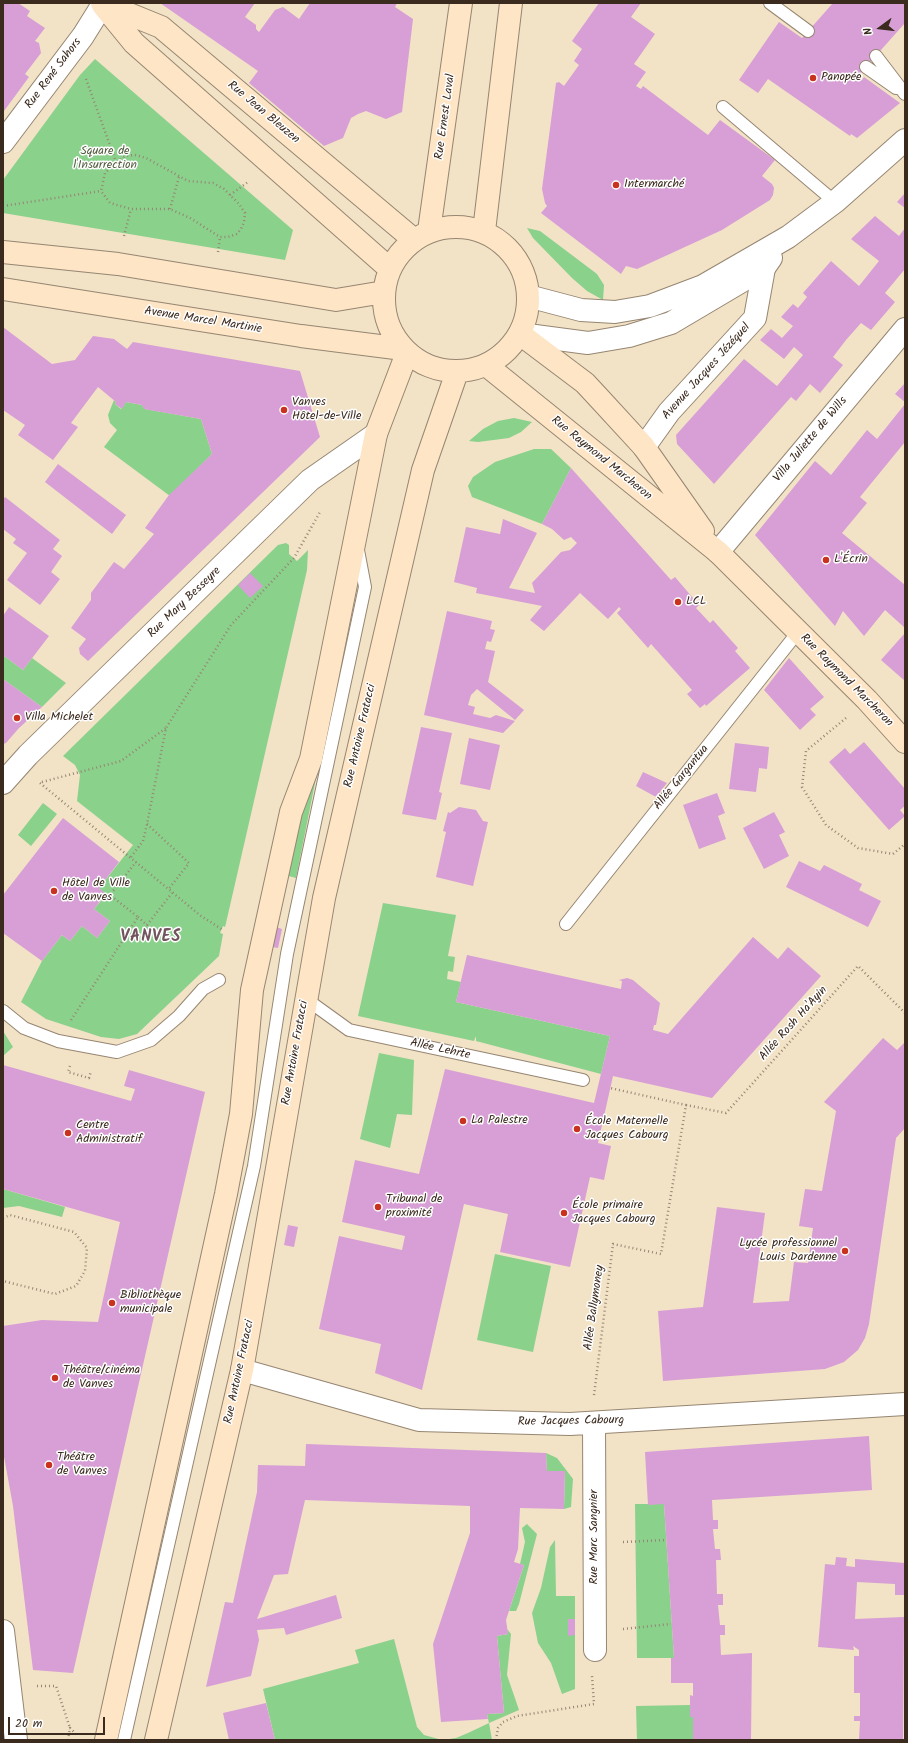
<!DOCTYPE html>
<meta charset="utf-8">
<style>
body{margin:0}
#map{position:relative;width:908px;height:1743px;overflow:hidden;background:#f2e2c6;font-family:Kalam,sans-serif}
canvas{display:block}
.frame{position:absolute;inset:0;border:4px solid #3b2a1e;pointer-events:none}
.north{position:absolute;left:860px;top:8px;width:40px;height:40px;-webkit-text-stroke:3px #fff;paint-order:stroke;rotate:255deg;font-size:11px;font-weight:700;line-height:16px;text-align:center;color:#3b2a1e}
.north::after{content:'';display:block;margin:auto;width:14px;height:18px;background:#3b2a1e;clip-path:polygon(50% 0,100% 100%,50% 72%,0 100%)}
.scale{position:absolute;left:8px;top:1717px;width:97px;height:18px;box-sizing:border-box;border:2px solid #3b2a1e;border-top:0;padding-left:5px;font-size:12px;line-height:14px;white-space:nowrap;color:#3b2a1e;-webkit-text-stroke:3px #fff;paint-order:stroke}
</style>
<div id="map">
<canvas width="908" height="1743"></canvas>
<div class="frame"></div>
<div class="north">N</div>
<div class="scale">20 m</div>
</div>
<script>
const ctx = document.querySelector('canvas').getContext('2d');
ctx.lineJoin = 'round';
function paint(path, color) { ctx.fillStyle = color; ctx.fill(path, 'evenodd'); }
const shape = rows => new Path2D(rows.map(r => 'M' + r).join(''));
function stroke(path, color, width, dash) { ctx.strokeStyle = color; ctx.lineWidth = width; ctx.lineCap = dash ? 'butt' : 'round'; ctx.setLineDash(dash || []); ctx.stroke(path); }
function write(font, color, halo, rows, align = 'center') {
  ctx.font = font + ' Kalam,sans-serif'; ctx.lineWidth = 3; ctx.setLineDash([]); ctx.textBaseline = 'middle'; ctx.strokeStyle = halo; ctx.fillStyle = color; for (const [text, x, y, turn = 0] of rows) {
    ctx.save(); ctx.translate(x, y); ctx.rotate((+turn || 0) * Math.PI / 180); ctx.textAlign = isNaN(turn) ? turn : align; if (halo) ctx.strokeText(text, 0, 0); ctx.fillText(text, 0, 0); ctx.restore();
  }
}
const green = shape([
 [95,59,293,230,285,260,3,213,3,180,80,75],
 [527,228,540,231,597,274,604,285,603,300,587,291,572,278,533,238],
 [114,400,116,402,115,404,121,409,126,402,142,405,145,409,201,419,212,454,170,496,104,447,117,430,110,423,108,415],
 [514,418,532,422,521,432,509,438,478,442,469,441,483,429,498,421],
 [534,449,551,449,571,468,542,524,472,497,468,486,473,477,495,462],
 [286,543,289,545,289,554,297,561,308,550,307,570,226,923,225,927,223,926,220,933,223,934,219,956,137,1034,119,1039,101,1037,46,1019,21,1002,42,961,62,935,70,941,82,926,97,938,110,921,94,909,106,895,99,888,133,845,77,801,80,775,75,765,63,756,278,545],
 [3,655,23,670,32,658,66,683,42,707,3,679],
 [319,763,296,878,285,875,299,810],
 [43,803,57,814,31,846,18,835],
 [383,903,456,915,448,956,455,957,453,972,448,971,447,979,461,982,456,1002,610,1036,601,1074,476,1041,476,1036,474,1041,358,1016],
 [3,1031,13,1047,3,1056],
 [379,1053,414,1060,412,1115,397,1114,390,1148,360,1139],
 [3,1189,65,1207,62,1217,19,1206,3,1208],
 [495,1254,551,1266,533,1352,477,1340],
 [546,1453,557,1458,573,1479,571,1507,564,1509,565,1471,547,1471],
 [635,1504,664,1504,674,1658,637,1658],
 [527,1524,537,1534,519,1604,516,1611,509,1611,524,1565,520,1564,525,1542,522,1528],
 [555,1540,556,1596,575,1596,575,1619,568,1635,575,1635,575,1689,562,1694,551,1663,538,1643,532,1613,541,1588,550,1547],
 [507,1629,511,1634,507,1675,519,1710,489,1723,492,1740,275,1740,263,1689,359,1663,355,1650,394,1639,417,1727,424,1735,442,1740,456,1738,468,1733,489,1723,487,1714,504,1713,497,1636,508,1634],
 [690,1705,693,1717,693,1740,637,1740,636,1706]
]);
const building = shape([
 [3,3,18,3,30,11,27,16,45,28,35,41,39,43,41,53,25,74,29,77,4,111],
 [160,3,255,3,245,17,256,25,256,29,259,32,275,10,283,7,299,19,310,3,397,3,395,7,413,19,402,112,386,119,366,111,358,114,351,118,343,138,324,146,249,83,258,71],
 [599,3,641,3,631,17,655,34,634,64,646,72,636,86,641,89,643,86,708,135,720,120,775,160,762,176,772,184,774,188,773,195,770,200,722,230,637,269,626,266,621,274,541,213,547,206,545,203,542,189,556,83,559,82,564,86,579,65,574,61,582,49,572,41],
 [833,3,905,3,905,23,857,77,862,80,864,77,900,103,857,138,851,134,850,136,768,79,758,93,739,80,779,22,802,38],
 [905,193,905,208,897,202],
 [875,216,899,236,905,228,905,269,885,293,895,302,871,330,861,323,846,340,833,357,843,365,820,393,810,384,796,401,791,397,714,484,677,444,676,435,744,359,777,386,803,355,794,347,784,359,760,340,771,329,782,338,793,326,781,317,793,304,798,308,807,297,803,293,831,261,859,286,879,261,851,239],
 [3,327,52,364,75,360,93,336,114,339,127,349,133,342,300,371,320,437,88,661,80,654,79,648,86,639,71,628,91,600,91,593,114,562,124,569,154,534,145,528,169,495,212,454,201,419,144,409,142,405,126,402,122,409,115,404,116,402,98,387,71,423,78,427,53,460,18,435,25,425,3,410],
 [905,383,905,402,895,394],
 [905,404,905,442,860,497,867,503,842,533,905,585,905,628,885,610,864,636,843,611,835,626,755,535,815,461,831,475,867,430,877,439],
 [58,464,126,515,112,534,45,482],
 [571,468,671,580,675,577,699,605,696,608,710,623,713,620,738,648,735,651,750,668,706,706,705,704,700,708,687,694,692,690,651,644,648,648,617,613,621,609,619,607,608,619,580,593,544,631,530,620,542,606,476,593,477,588,454,582,466,527,500,534,503,519,537,533,509,588,535,593,532,583,561,552,570,550,577,543,571,537,564,540,552,529,542,524],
 [5,497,60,540,53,549,62,556,51,572,60,579,40,605,7,580,27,553,13,543,16,539,3,529,3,500],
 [250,573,263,586,250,598,238,585],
 [9,607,49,636,23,670,3,655,3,616],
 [447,611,492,621,490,629,495,630,491,642,487,641,485,649,495,651,488,682,524,710,515,720,477,689,471,695,468,705,475,707,473,714,490,718,496,715,515,721,503,733,424,715],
 [905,633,905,681,881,660],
 [789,658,824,697,810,709,816,715,800,730,764,690],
 [3,679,42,707,19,728,6,743,3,744],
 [421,727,452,733,439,792,442,793,436,820,402,814],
 [469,738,500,745,490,790,460,784],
 [864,742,905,789,905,806,900,810,905,816,889,830,829,762,845,748,850,754],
 [735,743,769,747,767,769,759,768,756,792,729,789],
 [643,772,667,783,656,797,636,786],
 [717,793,725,813,718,816,726,839,699,849,683,805],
 [459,807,476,810,483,821,488,822,473,886,436,877,446,832,443,831,448,812,450,813],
 [774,812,785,832,779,835,789,856,764,869,743,828],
 [63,818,119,862,99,888,106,894,94,909,110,921,97,938,82,926,70,941,62,935,42,961,3,933,3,895],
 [799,861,820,871,824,865,862,884,859,890,881,901,868,927,786,887],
 [276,927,282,929,278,948,272,947],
 [753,937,778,959,788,947,821,976,712,1098,613,1076,598,1143,611,1146,604,1180,590,1177,570,1267,500,1252,508,1214,464,1204,422,1390,375,1373,381,1344,319,1329,339,1236,402,1250,405,1236,342,1222,355,1160,419,1174,445,1069,594,1103,610,1036,456,1002,467,955,621,989,622,981,619,980,627,978,633,980,660,1003,656,1025,654,1025,653,1030,668,1034],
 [883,1038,897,1050,905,1042,905,1128,896,1138,869,1324,865,1338,858,1350,844,1362,825,1369,663,1381,658,1311,703,1307,717,1207,765,1213,753,1303,789,1301,794,1262,808,1263,813,1228,799,1226,805,1189,822,1191,836,1111,824,1102],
 [3,1065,131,1101,135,1089,124,1086,129,1070,205,1092,73,1673,33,1670,13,1506,3,1451,3,1326,42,1320,98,1322,120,1222,3,1189],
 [288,1225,298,1227,294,1247,284,1245],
 [869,1436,872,1490,712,1500,713,1520,718,1520,718,1529,713,1529,715,1549,720,1549,721,1560,716,1560,717,1594,723,1594,723,1605,718,1605,720,1625,725,1625,725,1635,720,1635,721,1655,752,1653,751,1740,693,1740,693,1717,690,1717,690,1695,693,1696,693,1683,671,1683,671,1658,674,1658,664,1504,648,1505,645,1452],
 [306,1444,546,1453,547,1471,565,1471,564,1509,520,1508,518,1549,514,1562,524,1565,506,1620,508,1634,497,1636,504,1713,487,1714,488,1719,441,1722,433,1644,470,1533,470,1506,305,1500,288,1574,274,1575,257,1619,336,1595,342,1618,286,1635,284,1628,257,1630,259,1640,251,1676,206,1687,225,1602,233,1603,257,1492,258,1465,305,1466],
 [836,1557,847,1558,846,1566,855,1567,855,1559,905,1563,905,1595,895,1595,895,1584,857,1582,855,1619,904,1617,903,1740,859,1740,860,1721,854,1721,854,1716,860,1716,860,1693,854,1693,854,1656,859,1656,859,1650,853,1646,854,1650,818,1647,825,1564,835,1565],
 [568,1619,575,1619,575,1635,568,1636],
 [266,1703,275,1740,229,1740,223,1713]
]);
const path = shape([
 [86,79,116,162,105,173,101,191,110,203,131,209,170,209,190,218,220,237,228,237,237,234,241,229,244,222,245,213,239,204,224,189,213,183,188,181,146,158,135,155,126,156,116,162],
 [230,195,248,182],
 [3,206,101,191],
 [170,209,179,177],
 [124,236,131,209],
 [218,252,220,237],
 [846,718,806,751,802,787,826,825,858,848,893,854,905,844],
 [42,782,121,761,166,728],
 [40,783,201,916,223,930],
 [147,824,189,863,168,890],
 [131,857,143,841,147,824,166,728,231,625,294,558,320,512],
 [138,917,147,925,172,893],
 [71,1020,138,917,110,895,136,862],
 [70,1066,68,1072,89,1078,91,1071],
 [686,1105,726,1113,858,966,905,1013],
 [3,1218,10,1215,74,1232,87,1248,85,1271,76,1286,55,1294,3,1281],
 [594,1395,613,1244,661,1254,686,1105,610,1088],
 [623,1542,666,1540],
 [623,1629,671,1624],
 [37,1686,56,1686,70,1728],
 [68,1740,70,1728,78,1736],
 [496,1740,498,1728,503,1722,517,1716,594,1704,592,1676]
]);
const service = shape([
 [770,3,808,31],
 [876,56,905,94],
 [866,67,896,88],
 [723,107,835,202],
 [566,924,798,632],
 [306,999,349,1030,583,1080],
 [3,1011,24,1028,58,1041,117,1052,151,1040,179,1016,203,989,219,980],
 [124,1740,254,1166,287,954,365,587,358,550]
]);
const minor = shape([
 [3,142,83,36,103,4],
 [644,447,669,412,755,318,764,268],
 [718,552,905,329],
 [3,783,28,755,310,480,376,434],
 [242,1370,419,1420,570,1424,905,1404],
 [594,1423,595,1650],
 [3,1631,16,1740]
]);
const tertiary = shape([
 [528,296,581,310,615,312,650,306,703,286,788,237,835,202,905,140],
 [520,334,588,343,629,336,671,323,764,268,771,258]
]);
const secondary = shape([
 [102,3,161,27,413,239],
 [103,5,134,43,390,269],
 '384 299a72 72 0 1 1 144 0a72 72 0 1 1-144 0Z',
 [429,231,461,3],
 [484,231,511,3],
 [3,252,118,264,336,300,384,292],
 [3,289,301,336,403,349],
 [520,334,585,383,598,397,644,447,703,531],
 [486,365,718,552,867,700,905,742],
 [106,1740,226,1194,241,1114,252,990,291,812,311,759,376,434,407,353],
 [156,1740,242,1370,324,898,423,470,457,372]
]);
const markers = [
 [813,78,4,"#c8321e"],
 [616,185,4,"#c8321e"],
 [284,410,4,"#c8321e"],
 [826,560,4,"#c8321e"],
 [678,602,4,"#c8321e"],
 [17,718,4,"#c8321e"],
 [54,891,4,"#c8321e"],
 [463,1121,4,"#c8321e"],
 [577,1129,4,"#c8321e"],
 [68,1133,4,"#c8321e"],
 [378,1207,4,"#c8321e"],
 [564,1213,4,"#c8321e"],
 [845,1251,4,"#c8321e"],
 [112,1303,4,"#c8321e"],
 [55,1378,4,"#c8321e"],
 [49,1465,4,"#c8321e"]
];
const streetNames = [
 ["Rue René Sahors",54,74,-53],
 ["Rue Jean Bleuzen",263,113,40],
 ["Rue Ernest Laval",446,117,-82],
 ["Avenue Marcel Martinie",203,321,9],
 ["Avenue Jacques Jézéquel",707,372,-48],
 ["Villa Juliette de Wills",811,440,-50],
 ["Rue Raymond Marcheron",601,459,39],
 ["Rue Mary Besseyre",185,603,-44],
 ["Rue Raymond Marcheron",846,681,45],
 ["Rue Antoine Fratacci",361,736,-77],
 ["Allée Gargantua",682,778,-51],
 ["Allée Rosh Ha'Ayin",794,1024,-48],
 ["Allée Lehrte",440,1050,12],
 ["Rue Antoine Fratacci",296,1053,-80],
 ["Allée Ballymoney",595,1308,-82],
 ["Rue Antoine Fratacci",240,1372,-78],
 ["Rue Jacques Cabourg",571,1422,-1],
 ["Rue Marc Sangnier",595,1537,-90]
];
const poiNames = [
 ["Panopée",821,78],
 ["Intermarché",624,185],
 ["Vanves",292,403],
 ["Hôtel-de-Ville",292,417],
 ["L'Écrin",834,560],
 ["LCL",686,602],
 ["Villa Michelet",25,718],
 ["Hôtel de Ville",62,884],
 ["de Vanves",62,898],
 ["La Palestre",471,1121],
 ["École Maternelle",585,1122],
 ["Jacques Cabourg",585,1136],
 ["Centre",76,1126],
 ["Administratif",76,1140],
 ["Tribunal de",386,1200],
 ["proximité",386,1214],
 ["École primaire",572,1206],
 ["Jacques Cabourg",572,1220],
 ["Lycée professionnel",837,1244,"right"],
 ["Louis Dardenne",837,1258,"right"],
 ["Bibliothèque",120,1296],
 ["municipale",120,1310],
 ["Théâtre/cinéma",63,1371],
 ["de Vanves",63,1385],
 ["Théâtre",57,1458],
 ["de Vanves",57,1472]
];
const parkNames = [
 ["Square de",105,152],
 ["l'Insurrection",105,166]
];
const districtNames = [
 ["VANVES",151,938]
];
paint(green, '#8ad18c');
paint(building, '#d79fd6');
stroke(service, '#968672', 14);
stroke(minor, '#968672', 24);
stroke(tertiary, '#968672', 24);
stroke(secondary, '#968672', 24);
stroke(path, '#968672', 2.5, [1, 3]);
stroke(service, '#fff', 12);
stroke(minor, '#fff', 22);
stroke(tertiary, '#fff', 22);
stroke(secondary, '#fde5c5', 22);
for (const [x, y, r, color] of markers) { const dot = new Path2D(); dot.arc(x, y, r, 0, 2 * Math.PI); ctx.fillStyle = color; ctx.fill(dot); stroke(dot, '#fff', 1.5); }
write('12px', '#3b2a1e', '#fff', streetNames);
write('12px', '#3b2a1e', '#fff', poiNames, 'left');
write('12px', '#535c3f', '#fff', parkNames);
ctx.letterSpacing = '1px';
write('bold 16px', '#72535e', '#fff', districtNames);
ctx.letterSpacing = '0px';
</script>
